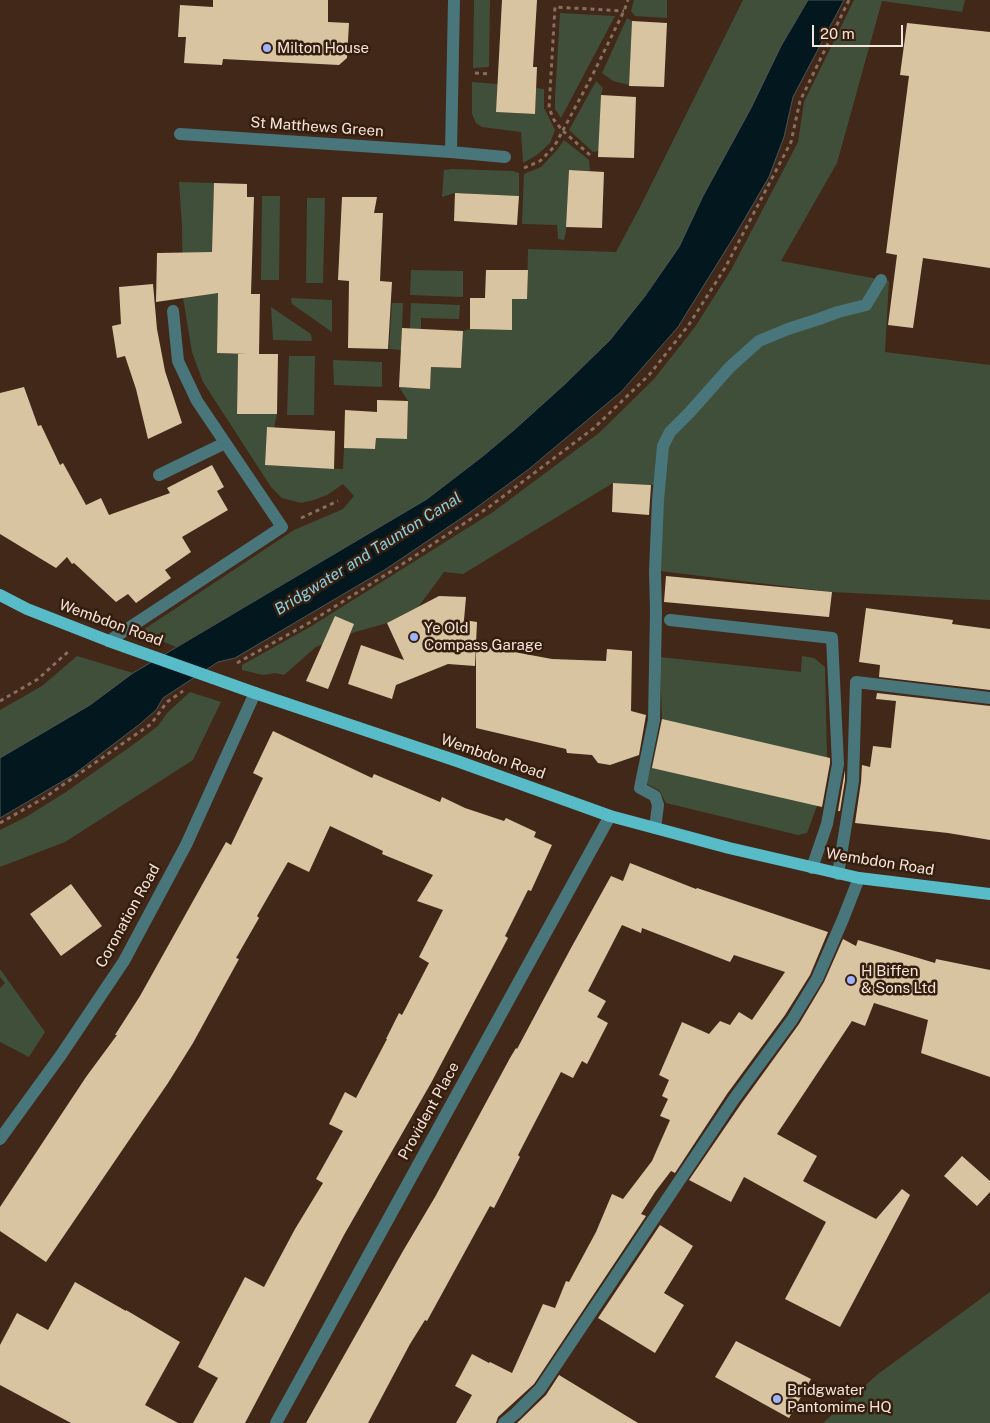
<!DOCTYPE html>
<style>
body{margin:0}
#map{position:relative;width:990px;height:1423px;overflow:hidden;background:#412818;font-family:"Public Sans",sans-serif}
canvas{display:block}
.scale{position:absolute;left:812px;top:25px;width:91px;height:22px;box-sizing:border-box;border:2px solid #f6e5db;border-top:0;padding-left:6px;font-size:15px;line-height:18px;white-space:nowrap;color:#f6e5db;-webkit-text-stroke:4px #361e0e;paint-order:stroke}
</style>
<div id="map">
<canvas width="990" height="1423"></canvas>
<div class="scale">20 m</div>
</div>
<script>
const ctx = document.querySelector('canvas').getContext('2d');
ctx.lineJoin = 'round';
function paint(path, color) { ctx.fillStyle = color; ctx.fill(path, 'evenodd'); }
const shape = rows => new Path2D(rows.map(r => 'M' + r).join(''));
function stroke(path, color, width, dash) { ctx.strokeStyle = color; ctx.lineWidth = width; ctx.lineCap = dash ? 'butt' : 'round'; ctx.setLineDash(dash || []); ctx.stroke(path); }
function write(font, color, halo, rows, align = 'center') {
  ctx.font = font + ' "Public Sans",sans-serif'; ctx.lineWidth = 5; ctx.setLineDash([]); ctx.textBaseline = 'middle'; ctx.strokeStyle = halo; ctx.fillStyle = color; for (const [text, x, y, turn = 0] of rows) {
    ctx.save(); ctx.translate(x, y); ctx.rotate((+turn || 0) * Math.PI / 180); ctx.textAlign = isNaN(turn) ? turn : align; if (halo) ctx.strokeText(text, 0, 0); ctx.fillText(text, 0, 0); ctx.restore();
  }
}
const green = shape([
 [474,0,490,0,489,67,473,68],
 [634,0,667,0,667,18,635,16,631,11],
 [743,0,808,0,781,46,751,108,703,196,679,247,645,296,610,340,565,384,514,430,483,456,427,499,176,647,140,632,294,530,343,509,354,496,343,484,327,495,314,500,301,503,282,498,271,487,203,382,192,352,183,298,182,226,179,182,214,183,212,283,218,294,217,353,238,354,237,414,277,414,274,428,267,427,265,465,343,469,344,448,375,449,376,438,407,439,408,401,399,387,430,389,431,367,461,368,463,331,470,329,512,330,512,299,527,299,528,249,616,252,641,205],
 [854,0,965,0,962,12,882,1,837,163,781,261,889,281,885,352,990,365,990,600,832,592,660,571,654,485,613,483,463,574,444,572,419,606,387,623,352,633,316,647,284,675,275,673,263,675,242,670,242,665,310,627,493,512,599,433,654,379,695,327,731,270,798,142,804,102],
 [560,13,615,16,561,118,555,109,555,98],
 [627,18,632,21,629,85,613,81,602,73],
 [596,81,603,88,601,95,599,151,593,152,569,130],
 [472,82,498,84,497,112,535,114,536,88,544,89,544,108,555,130,550,143,537,155,523,163,521,132,482,127,476,123,472,114],
 [564,140,589,160,590,171,569,170,566,232,564,240,558,239,557,225,522,224,524,174,541,167,557,150],
 [452,169,513,171,519,173,519,196,455,193,442,197,444,170],
 [262,196,280,196,279,280,261,280],
 [307,198,325,198,323,283,306,283],
 [411,270,463,271,463,297,410,295],
 [291,298,332,300,332,332,292,304],
 [392,303,403,303,401,350,389,349],
 [411,303,460,305,459,319,421,318,421,345,409,345],
 [271,307,311,334,312,341,273,340],
 [289,356,315,356,314,415,287,415],
 [333,360,382,362,382,387,334,385],
 [77,656,133,673,90,705,0,758,0,710,42,686],
 [802,656,814,658,825,667,827,757,817,806,807,833,798,835,666,803,659,790,645,783,651,768,662,719,660,657,801,672],
 [190,692,221,702,193,760,65,842,0,867,0,830,26,817,66,792,134,744,158,726,167,713],
 [0,969,45,1032,29,1057,0,1042,0,988,5,983,0,977],
 [990,1292,990,1423,823,1423,878,1374]
]);
const water = shape([
 [808,0,844,0,793,97,784,137,769,177,737,232,678,327,622,391,529,469,469,513,386,569,235,658,218,662,163,698,156,710,140,724,73,775,0,818,0,758,90,705,133,673,427,499,483,456,514,430,565,384,610,340,645,296,679,247,703,196,751,108,781,46,808,0]
]);
const building = shape([
 [213,0,328,0,328,22,349,23,347,58,339,65,223,59,222,65,184,63,186,37,178,37,180,5,213,7],
 [502,0,537,0,533,67,537,67,535,114,496,112],
 [632,21,667,23,664,87,629,86],
 [907,23,990,32,990,268,923,258,913,328,888,325,897,255,886,253,909,76,900,75],
 [601,95,636,97,634,158,598,157],
 [569,170,604,172,602,228,566,227],
 [214,183,247,184,247,197,254,197,251,294,260,294,259,354,278,354,277,414,237,414,238,354,246,354,217,353,218,293,156,302,157,253,212,252],
 [455,193,519,196,517,225,454,221],
 [342,197,377,197,374,213,383,213,380,281,392,282,388,349,348,348,349,281,338,280],
 [486,270,528,270,527,299,512,299,512,330,470,329,470,298,485,298],
 [153,284,157,329,165,371,182,423,148,439,136,389,125,356,117,358,112,326,121,324,119,287],
 [402,328,463,331,461,368,431,367,430,389,399,387],
 [24,387,38,426,41,425,60,465,63,463,86,505,101,498,109,515,170,493,167,488,212,465,224,487,217,491,228,510,182,537,191,552,165,570,171,578,136,603,128,594,116,602,74,563,72,564,67,557,56,568,0,534,0,393],
 [377,400,408,401,407,439,376,438,375,449,344,448,345,410,377,412],
 [267,427,335,431,334,469,265,465],
 [613,483,651,485,649,515,612,512],
 [666,576,832,592,829,617,664,602],
 [439,596,466,597,464,620,477,622,475,666,448,664,396,685,392,699,348,684,361,645,404,660,387,623],
 [866,608,953,620,952,624,990,629,990,690,879,677,880,665,859,662],
 [335,616,354,624,328,689,306,681],
 [476,645,552,659,606,661,607,649,632,651,631,711,646,715,639,755,610,765,598,763,592,755,567,753,566,749,476,728],
 [877,693,990,706,990,840,948,833,855,823,861,782,862,765,870,767,873,746,891,748,896,701,876,699],
 [662,719,830,758,830,763,822,807,652,768],
 [273,731,372,778,374,774,440,802,442,797,465,808,504,821,506,818,536,832,534,837,552,845,531,891,528,890,505,936,508,938,431,1083,344,1235,245,1423,193,1423,218,1378,198,1367,245,1277,264,1287,295,1229,323,1183,316,1179,343,1131,329,1124,345,1092,356,1098,387,1039,386,1039,399,1013,402,1015,429,963,419,957,443,910,417,901,433,875,382,854,383,851,330,826,309,872,288,862,257,916,259,918,236,958,239,959,193,1043,168,1083,46,1262,0,1231,0,1207,86,1077,117,1035,115,1035,140,996,226,842,231,845,263,778,253,773],
 [845,770,845,780,840,811,838,811],
 [630,863,696,889,697,888,828,932,810,975,785,1015,727,1094,675,1173,671,1171,655,1192,641,1214,646,1216,534,1384,498,1417,496,1423,456,1423,472,1395,455,1386,472,1354,489,1363,490,1362,512,1373,543,1304,555,1308,566,1281,569,1282,596,1232,612,1194,623,1199,652,1161,670,1120,660,1116,668,1099,662,1096,669,1080,659,1075,682,1022,709,1034,720,1021,730,1025,739,1012,752,1020,785,972,734,955,730,962,642,928,641,933,622,925,588,991,606,1001,597,1017,608,1023,587,1064,582,1061,573,1078,561,1072,518,1155,520,1157,494,1208,490,1206,427,1321,425,1320,410,1344,368,1423,306,1423,403,1251,435,1197,510,1058,516,1048,517,1049,571,948,611,876,623,881],
 [71,884,102,926,61,956,30,914],
 [843,939,856,946,858,940,935,963,936,959,990,970,990,1077,921,1053,928,1020,874,1003,865,1026,852,1021,777,1134,817,1156,803,1181,876,1219,902,1189,910,1195,840,1327,785,1299,826,1222,744,1177,731,1202,689,1180,741,1104,799,1024,824,982],
 [962,1156,990,1181,990,1192,977,1206,944,1176],
 [660,1225,693,1246,664,1293,684,1305,655,1353,598,1318],
 [75,1282,126,1311,126,1310,180,1342,145,1405,178,1423,71,1423,0,1385,0,1345,17,1313,48,1330],
 [736,1341,811,1379,789,1418,715,1377],
 [559,1375,638,1423,517,1423,546,1395]
]);
const path = shape([
 [475,73,489,74],
 [590,155,563,131,554,120,549,108,555,7,624,11],
 [524,168,540,161,554,147,592,76,624,11,628,0],
 [301,518,338,501],
 [237,663,307,624,398,567,489,507,594,428,649,375,688,326,725,268,791,142,800,101,849,0],
 [0,701,38,679,70,650],
 [0,823,44,798,151,724,167,702,183,691]
]);
const service = shape([
 [159,475,225,443],
 [670,620,832,638,838,764,827,824,812,868],
 [109,641,282,527,197,401,178,361,173,311],
 [838,874,853,781,856,682,990,698],
 [504,1423,516,1413,540,1389,734,1099,792,1020,817,979,843,919,859,878]
]);
const pedestrian = shape([
 [655,828,658,805,655,796,640,788,654,720,656,612,655,571,658,500,663,446,670,432,690,412,730,367,759,341,788,329,819,319,838,312,866,305,881,280]
]);
const minor = shape([
 [180,134,451,152,505,157],
 [451,152,454,0],
 [0,1139,61,1055,124,961,186,845,255,693],
 [276,1423,610,816]
]);
const primary = shape([
 [0,595,27,609,109,641],
 [255,693,457,761,610,816,655,828,729,848,859,878,990,894]
]);
const primaryBridge = shape([
 [109,641,255,693]
]);
const markers = [
 [267,48,5,"#9fb3fd"],
 [414,637,5,"#9fb3fd"],
 [851,980,5,"#9fb3fd"],
 [777,1399,5,"#9fb3fd"]
];
const poiNames = [
 ["Milton House",277,48],
 ["Ye Old",424,628],
 ["Compass Garage",424,645],
 ["H Biffen",861,971],
 ["& Sons Ltd",861,988],
 ["Bridgwater",787,1390],
 ["Pantomime HQ",787,1407]
];
const streetNames = [
 ["St Matthews Green",317,127,4],
 ["Wembdon Road",111,623,20],
 ["Wembdon Road",493,757,19],
 ["Wembdon Road",880,862,9],
 ["Coronation Road",128,916,-61],
 ["Provident Place",429,1111,-61]
];
const waterNames = [
 ["Bridgwater and Taunton Canal",368,554,-32]
];
paint(green, '#404f3a');
paint(water, '#03181e');
stroke(water, '#4c5657', 1);
paint(building, '#d9c4a2');
stroke(path, '#856f61', 3, [4, 4]);
stroke(service, '#49767b', 12);
stroke(pedestrian, '#49767b', 12);
stroke(minor, '#49767b', 12);
stroke(primary, '#58bcc8', 12);
stroke(primaryBridge, '#58bcc8', 12);
for (const [x, y, r, color] of markers) { const dot = new Path2D(); dot.arc(x, y, r, 0, 2 * Math.PI); ctx.fillStyle = color; ctx.fill(dot); stroke(dot, '#361e0e', 2); }
write('15px', '#f6e5db', '#361e0e', poiNames, 'left');
write('15px', '#f6e5db', '#361e0e', streetNames);
write('italic 16px', '#85d1e7', '#361e0e', waterNames);
</script>
